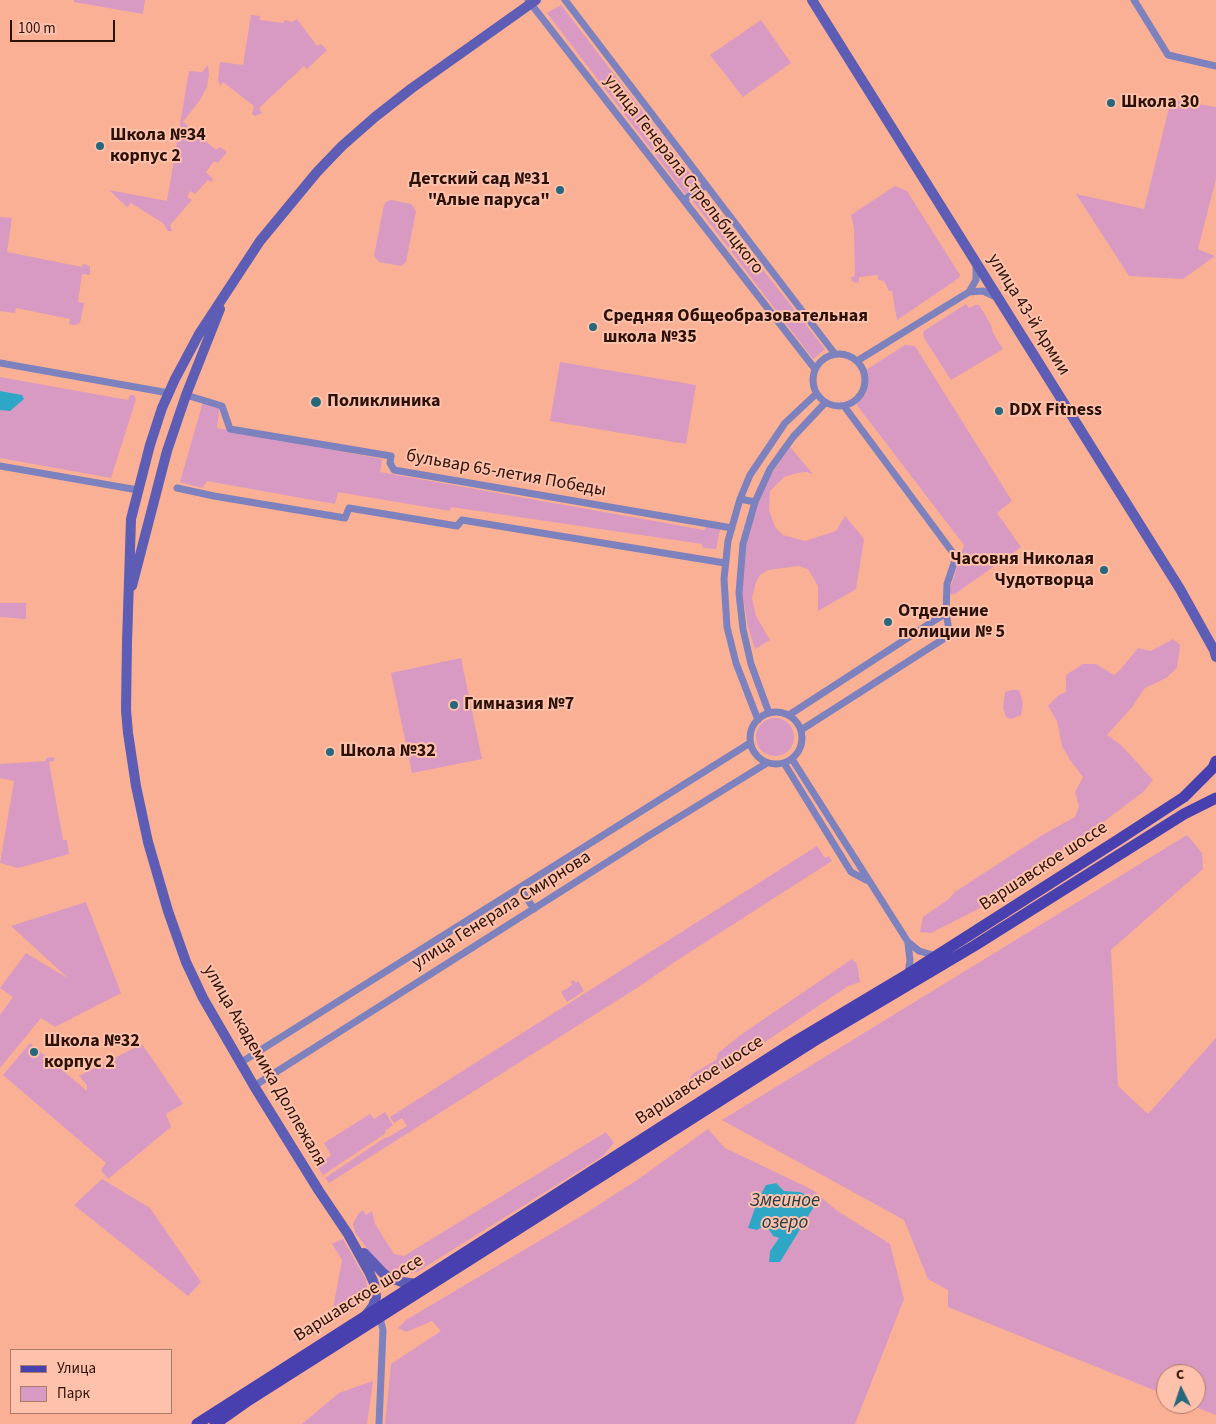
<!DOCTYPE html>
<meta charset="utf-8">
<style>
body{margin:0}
#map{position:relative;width:1216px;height:1424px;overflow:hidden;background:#fab095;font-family:"Source Sans 3",sans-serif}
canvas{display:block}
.legend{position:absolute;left:10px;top:1349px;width:162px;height:65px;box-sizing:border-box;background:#fec1ab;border:1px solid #aa7b69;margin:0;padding:6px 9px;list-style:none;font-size:15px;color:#2b1107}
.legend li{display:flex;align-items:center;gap:10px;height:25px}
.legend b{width:25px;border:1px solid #aa7b69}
.north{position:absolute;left:1156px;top:1364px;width:50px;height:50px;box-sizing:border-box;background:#fec1ab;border:1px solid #aa7b69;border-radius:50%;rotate:356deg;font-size:14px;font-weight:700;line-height:20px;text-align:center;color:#2b1107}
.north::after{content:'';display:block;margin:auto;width:18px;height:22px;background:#26687b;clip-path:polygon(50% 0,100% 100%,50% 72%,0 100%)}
.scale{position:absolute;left:10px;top:20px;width:105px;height:22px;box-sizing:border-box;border:2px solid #2b1107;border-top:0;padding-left:6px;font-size:15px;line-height:18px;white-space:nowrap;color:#2b1107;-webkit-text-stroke:4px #fec1ab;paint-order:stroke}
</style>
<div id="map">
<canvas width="1216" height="1424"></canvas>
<ul class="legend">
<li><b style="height:6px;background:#4940af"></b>Улица</li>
<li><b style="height:14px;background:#d89ac2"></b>Парк</li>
</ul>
<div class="north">С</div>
<div class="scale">100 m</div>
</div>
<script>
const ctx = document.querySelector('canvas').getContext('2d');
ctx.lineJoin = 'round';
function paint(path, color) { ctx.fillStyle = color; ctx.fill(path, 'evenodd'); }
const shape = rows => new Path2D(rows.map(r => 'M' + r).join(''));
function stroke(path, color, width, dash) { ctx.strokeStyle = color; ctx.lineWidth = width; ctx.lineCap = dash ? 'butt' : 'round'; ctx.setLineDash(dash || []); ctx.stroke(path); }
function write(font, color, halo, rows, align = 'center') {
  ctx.font = font + ' "Source Sans 3",sans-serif'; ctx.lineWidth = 4; ctx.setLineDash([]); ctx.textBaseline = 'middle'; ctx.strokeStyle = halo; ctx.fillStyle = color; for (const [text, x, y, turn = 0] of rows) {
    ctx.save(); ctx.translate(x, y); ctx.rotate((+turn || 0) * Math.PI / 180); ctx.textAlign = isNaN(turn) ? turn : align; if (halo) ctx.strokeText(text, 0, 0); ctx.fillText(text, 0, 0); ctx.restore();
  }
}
const green = shape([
 [74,0,145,0,143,14,74,2],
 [561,5,699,185,686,195,547,13],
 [251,15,260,16,260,20,283,23,285,20,292,22,297,19,317,46,321,44,327,50,307,69,304,66,259,108,262,113,255,116,252,114,254,106,223,82,220,86,218,80,220,62,243,65],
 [761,20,791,63,743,97,710,55],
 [208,65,209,75,207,87,200,100,183,122,216,150,220,147,227,152,218,163,214,161,206,172,213,179,211,182,208,180,195,194,190,191,187,197,192,200,170,225,172,231,168,231,163,223,131,203,127,207,109,190,167,201,189,71,202,72],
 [1171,100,1216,107,1216,179,1198,249,1215,256,1183,279,1129,276,1076,194,1144,209],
 [895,186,907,191,960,275,959,278,897,320,892,291,889,291,884,281,878,280,878,275,859,277,859,282,856,283,852,281,851,277,855,276,854,228,851,215],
 [702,192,825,349,813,359,692,200],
 [391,200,411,204,416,211,406,262,401,266,379,262,374,256,384,205,386,202],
 [0,217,12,218,7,252,82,267,83,264,90,266,90,275,82,274,78,302,84,303,80,323,74,325,69,324,70,319,16,308,15,313,0,311],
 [966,304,969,308,975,305,979,305,991,325,993,333,1003,349,951,380,924,338,923,333,924,331],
 [905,345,915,346,1012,501,997,513,1021,547,955,594,949,594,949,592,964,545,856,404,866,393,868,378,866,370],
 [560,362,696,385,686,444,550,421],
 [0,377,128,400,130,395,134,395,136,399,111,478,0,458],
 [203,402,220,405,217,428,382,459,380,472,704,530,706,527,720,529,716,549,703,548,702,544,451,507,450,511,338,492,335,504,207,481,202,488,180,482],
 [790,447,813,474,806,472,797,473,784,477,770,491,769,510,775,527,783,535,805,541,836,531,845,516,864,539,856,589,818,611,818,586,808,569,798,566,768,570,760,575,756,582,752,598,756,616,770,640,755,649,748,627,742,590,747,541,758,502,770,476],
 [0,603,26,603,26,619,0,617],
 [1173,639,1180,645,1177,668,1166,678,1145,688,1132,707,1107,735,1121,745,1153,780,1143,792,1090,832,1041,863,988,904,931,933,920,932,923,917,949,899,955,892,1044,834,1075,817,1079,806,1075,792,1083,777,1070,760,1062,746,1057,721,1048,706,1059,695,1066,692,1066,675,1083,664,1096,664,1114,675,1121,669,1138,648,1151,651],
 [461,658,482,759,412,773,391,673],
 [1012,690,1019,690,1023,703,1021,715,1011,719,1006,717,1003,708,1005,692],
 '756 737a19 19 0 1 1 38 0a19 19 0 1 1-38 0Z',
 [54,757,54,761,49,762,63,840,67,840,69,854,18,868,0,863,14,781,0,778,0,764,46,761,46,758],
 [1187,835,1202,853,1203,869,1111,950,1118,1086,1148,1114,1216,1038,1216,1415,1188,1404,1196,1404,1196,1374,1166,1374,1166,1395,948,1307,948,1290,928,1279,904,1220,722,1120],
 [817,846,825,858,829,856,832,861,679,959,640,986,329,1183,325,1178,386,1137,387,1138,407,1126,402,1118,394,1123,390,1117],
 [86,902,121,993,55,1027,41,1018,0,1068,0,1015,13,997,0,988,26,953,69,979,11,926],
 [852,959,857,964,860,982,848,986,710,1079,695,1084,687,1082,694,1073,716,1060,718,1053,742,1034],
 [574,980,576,983,578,981,584,991,567,1002,561,992,572,985,571,982],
 [30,1043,87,1091,87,1085,79,1076,142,1044,183,1104,166,1114,171,1127,108,1179,101,1170,106,1163,3,1075],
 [385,1112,393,1125,385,1131,386,1133,323,1175,317,1166,331,1155,324,1143,370,1114,374,1119],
 [708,1129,725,1148,813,1190,836,1210,890,1244,904,1299,855,1424,385,1424,391,1364,441,1331,432,1321,406,1332,398,1328,406,1320,583,1215,640,1178],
 [775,1183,784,1191,800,1192,780,1262,769,1262,770,1251,779,1238,773,1236,766,1225,757,1230,753,1229,756,1205,762,1204,761,1194,766,1185],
 [606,1132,614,1143,603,1156,417,1272,395,1276,380,1267,355,1232,353,1224,358,1214,363,1210,366,1215,372,1211,375,1224,394,1254,404,1256],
 [102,1179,150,1208,201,1282,188,1296,74,1205],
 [343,1239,366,1280,368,1294,365,1300,361,1305,339,1317,314,1335,292,1341,332,1314,342,1260,332,1244],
 [373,1381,367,1424,302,1424,339,1393]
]);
const water = shape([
 [0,391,22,395,24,399,10,411,0,410],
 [776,1183,784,1191,800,1192,818,1200,780,1262,769,1262,770,1251,779,1238,773,1236,766,1225,757,1230,748,1228,756,1205,762,1204,761,1194,766,1185]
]);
const minor = shape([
 [528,0,815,369],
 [565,0,835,354],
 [1134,0,1168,55,1216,66],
 [684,200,706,185],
 [969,292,976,280,976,264],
 '813 380a26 26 0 1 1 52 0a26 26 0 1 1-52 0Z',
 [857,361,969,292,983,291,998,298],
 [0,363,169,393],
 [186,395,222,406,230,429,391,456,390,463,394,470,732,528],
 [0,466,138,490],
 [177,488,214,496,345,518,349,508,457,526,462,520,725,563],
 [740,499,755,502],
 '750 738a26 26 0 1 1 52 0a26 26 0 1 1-52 0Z',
 [769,713,751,664,743,629,739,593,743,544,755,502,770,469,793,437,825,403],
 [789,715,946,613],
 [758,720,736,663,727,627,724,579,728,541,740,499,750,475,785,423,816,394],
 [801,730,948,636,949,630,946,613,947,584,956,557,844,406],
 [792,759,908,942,919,951,936,956],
 [784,763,851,872,866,880],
 [520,888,534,909],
 [908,943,910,960,908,974],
 [240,1063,750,743],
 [254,1086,650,835,767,763],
 [379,1424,383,1330,380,1318]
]);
const secondary = shape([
 [812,0,1180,589,1214,650,1216,657],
 [132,586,167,451,186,395,220,309],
 [364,1253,383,1273,388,1277,402,1282,418,1284],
 [366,1315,373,1306,376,1297,374,1283,369,1272,348,1234,319,1191,254,1086,203,998,186,962,168,911,148,842,136,786,128,733,126,710,127,642,131,519,150,445,162,408,175,379,199,334,260,241,317,172,342,146,375,117,412,88,536,0]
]);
const primary = shape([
 [197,1424,791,1044,908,974,1118,840,1184,797,1213,768,1216,761],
 [215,1424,249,1400,814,1041,974,946,1184,814,1216,798]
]);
const markers = [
 [1111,103,5,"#26687b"],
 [100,146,5,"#26687b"],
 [560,190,5,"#26687b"],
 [593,327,5,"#26687b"],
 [316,402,6,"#26687b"],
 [999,411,5,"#26687b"],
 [1104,570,5,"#26687b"],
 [888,622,5,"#26687b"],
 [454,705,5,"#26687b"],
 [330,752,5,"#26687b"],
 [34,1052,5,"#26687b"]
];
const poiNames = [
 ["Школа 30",1121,103],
 ["Школа №34",110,136],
 ["корпус 2",110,157],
 ["Детский сад №31",550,180,"right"],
 ["\"Алые паруса\"",550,201,"right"],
 ["Средняя Общеобразовательная",603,317],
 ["школа №35",603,338],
 ["Поликлиника",327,402],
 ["DDX Fitness",1009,411],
 ["Часовня Николая",1094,560,"right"],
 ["Чудотворца",1094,581,"right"],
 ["Отделение",898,612],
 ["полиции № 5",898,633],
 ["Гимназия №7",464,705],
 ["Школа №32",340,752],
 ["Школа №32",44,1042],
 ["корпус 2",44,1063]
];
const streetNames = [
 ["улица Генерала Стрельбицкого",683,175,52],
 ["улица 43-й Армии",1028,315,58],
 ["бульвар 65-летия Победы",506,474,10],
 ["Варшавское шоссе",1044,867,-33],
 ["улица Генерала Смирнова",502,911,-32],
 ["улица Академика Доллежаля",264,1066,60],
 ["Варшавское шоссе",700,1081,-33],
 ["Варшавское шоссе",359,1299,-32]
];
const waterNames = [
 ["Змеиное",785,1202],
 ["озеро",785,1224]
];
paint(green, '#d89ac2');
paint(water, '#2ea7c7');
stroke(minor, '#7d81bd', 7);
stroke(secondary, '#5d5db5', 10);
stroke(primary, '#4940af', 11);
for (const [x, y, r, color] of markers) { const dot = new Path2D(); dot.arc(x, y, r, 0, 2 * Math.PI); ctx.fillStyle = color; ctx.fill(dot); stroke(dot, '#fec1ab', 2); }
write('bold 18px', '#2b1107', '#fec1ab', poiNames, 'left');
write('18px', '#2b1107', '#fec1ab', streetNames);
write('italic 19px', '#233c44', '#fec1ab', waterNames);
</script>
